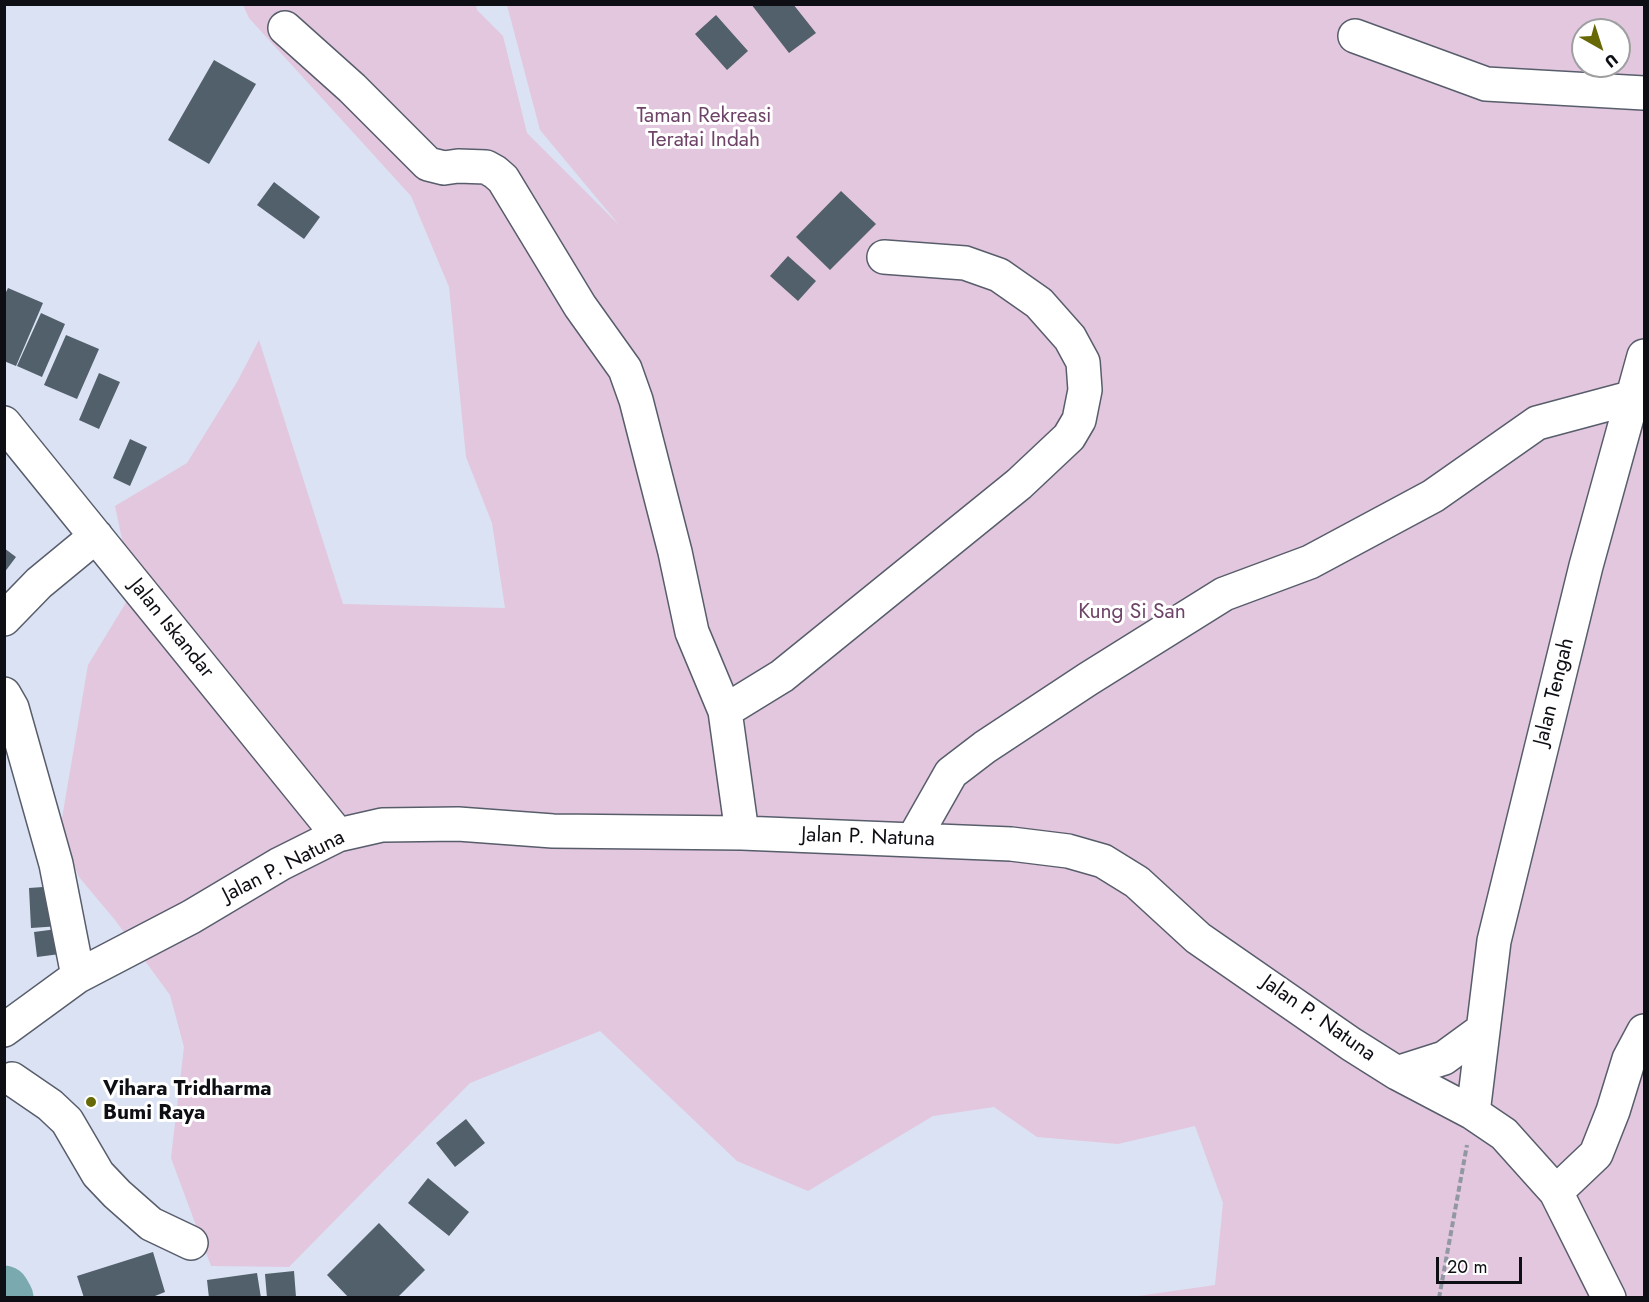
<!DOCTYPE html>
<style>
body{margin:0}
#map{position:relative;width:1649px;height:1302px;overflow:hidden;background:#dbe2f3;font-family:Jost,sans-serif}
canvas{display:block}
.frame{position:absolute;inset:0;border:6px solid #0d0f15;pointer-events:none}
.north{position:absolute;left:1571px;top:18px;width:60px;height:60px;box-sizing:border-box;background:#fff;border:2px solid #9e9fa1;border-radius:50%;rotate:141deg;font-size:16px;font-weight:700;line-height:24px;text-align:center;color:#0d0f15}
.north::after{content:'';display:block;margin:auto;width:21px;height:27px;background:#666906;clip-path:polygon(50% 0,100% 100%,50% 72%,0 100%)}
.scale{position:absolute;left:1436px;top:1257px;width:86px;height:27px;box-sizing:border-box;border:3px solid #0d0f15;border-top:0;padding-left:8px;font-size:18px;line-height:21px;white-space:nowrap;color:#0d0f15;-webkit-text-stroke:4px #fff;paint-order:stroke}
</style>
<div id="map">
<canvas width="1649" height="1302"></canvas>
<div class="frame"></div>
<div class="north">U</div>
<div class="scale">20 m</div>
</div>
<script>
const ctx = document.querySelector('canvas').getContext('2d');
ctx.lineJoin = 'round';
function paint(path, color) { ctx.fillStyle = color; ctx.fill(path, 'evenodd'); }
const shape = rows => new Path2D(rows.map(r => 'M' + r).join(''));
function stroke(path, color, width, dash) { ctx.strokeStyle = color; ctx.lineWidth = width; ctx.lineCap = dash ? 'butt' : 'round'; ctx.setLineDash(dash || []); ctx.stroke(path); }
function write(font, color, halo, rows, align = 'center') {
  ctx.font = font + ' Jost,sans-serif'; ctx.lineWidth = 6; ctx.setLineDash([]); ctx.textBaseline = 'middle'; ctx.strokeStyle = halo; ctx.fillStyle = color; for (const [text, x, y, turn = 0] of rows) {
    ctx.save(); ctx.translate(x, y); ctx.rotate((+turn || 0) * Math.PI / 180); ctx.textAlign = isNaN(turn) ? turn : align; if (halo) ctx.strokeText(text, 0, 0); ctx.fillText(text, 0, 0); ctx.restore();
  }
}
const green = shape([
 [243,5,476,5,477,10,503,36,527,133,620,226,540,130,507,5,1644,5,1644,1297,1131,1297,1215,1285,1223,1203,1195,1126,1118,1144,1037,1137,994,1107,933,1116,808,1191,737,1161,600,1031,470,1083,289,1267,211,1266,171,1158,184,1047,170,995,115,920,79,877,60,830,88,665,133,591,115,506,187,463,237,382,259,340,343,604,505,608,492,523,466,457,449,287,411,196,249,18],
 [1583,30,1619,30,1619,66,1583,66]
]);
const river = shape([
 [4,1291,8,1298]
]);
const building = shape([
 [751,4,793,4,816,33,789,53],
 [716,15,748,51,727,70,695,34],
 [214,60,256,84,209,164,168,140],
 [274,182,320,217,304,239,257,205],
 [841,191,876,224,830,270,796,237],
 [788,256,816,281,798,301,770,276],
 [8,288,43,303,16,366,4,361,4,296],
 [41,313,65,324,42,377,17,366],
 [66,335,99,349,77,399,44,385],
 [99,373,120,382,99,429,79,420],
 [130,439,147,447,130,486,113,478],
 [4,548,16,557,4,573],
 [57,886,60,926,31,928,29,888],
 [57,929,60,954,37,957,34,932],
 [466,1119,485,1143,455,1167,436,1143],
 [428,1178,469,1212,449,1236,408,1203],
 [379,1223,425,1270,397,1298,349,1298,327,1275],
 [153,1252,165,1292,150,1298,84,1298,77,1276],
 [294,1271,296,1297,267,1298,265,1274],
 [257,1273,261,1298,209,1298,207,1280]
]);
const path = shape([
 [1439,1298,1467,1145]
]);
const minor = shape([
 [285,28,352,88,428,164,444,168,458,166,486,167,495,172,503,179,580,306,625,369,636,400,675,552,692,632,725,711,742,833],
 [1355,36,1486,84,1644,93],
 [4,423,338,835],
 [4,619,39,583,96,536],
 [4,694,12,708,56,864,78,976],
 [725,711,782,676,1019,484,1069,437,1079,420,1085,390,1083,362,1070,338,1039,303,999,275,965,263,884,257],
 [913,840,951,773,985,747,1088,679,1224,594,1310,562,1433,496,1537,423,1634,397],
 [4,1030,78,976,191,917,280,864,338,835,382,825,458,824,553,831,742,833,1011,844,1068,851,1103,861,1137,882,1198,938,1351,1044,1397,1073,1473,1113,1504,1134,1556,1192,1609,1298],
 [1397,1073,1444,1058,1481,1031],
 [12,1079,50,1105,67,1121,98,1174,117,1194,151,1224,191,1243],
 [1473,1113,1494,941,1586,566,1644,356],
 [1556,1192,1596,1154,1613,1111,1629,1059,1644,1031]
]);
const markers = [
 [91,1102,6,"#666906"]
];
const parkNames = [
 ["Taman Rekreasi",704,117],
 ["Teratai Indah",704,141],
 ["Kung Si San",1132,613]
];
const streetNames = [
 ["Jalan Iskandar",171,629,51],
 ["Jalan Tengah",1555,692,-76],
 ["Jalan P. Natuna",868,838,2],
 ["Jalan P. Natuna",284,867,-27],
 ["Jalan P. Natuna",1318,1019,35]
];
const poiNames = [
 ["Vihara Tridharma",103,1090],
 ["Bumi Raya",103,1114]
];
paint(green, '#e2c7de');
stroke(river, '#7aa9af', 51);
paint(building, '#51606a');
stroke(minor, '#575d6b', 36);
stroke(path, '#9297a4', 4, [6, 3]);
stroke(minor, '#fff', 33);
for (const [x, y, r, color] of markers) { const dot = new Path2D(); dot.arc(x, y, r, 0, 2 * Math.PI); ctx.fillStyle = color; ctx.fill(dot); stroke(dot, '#fff', 2); }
write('21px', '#6e4368', '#fff', parkNames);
write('21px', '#0d0f15', '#fff', streetNames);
write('bold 21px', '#0d0f15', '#fff', poiNames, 'left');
</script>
